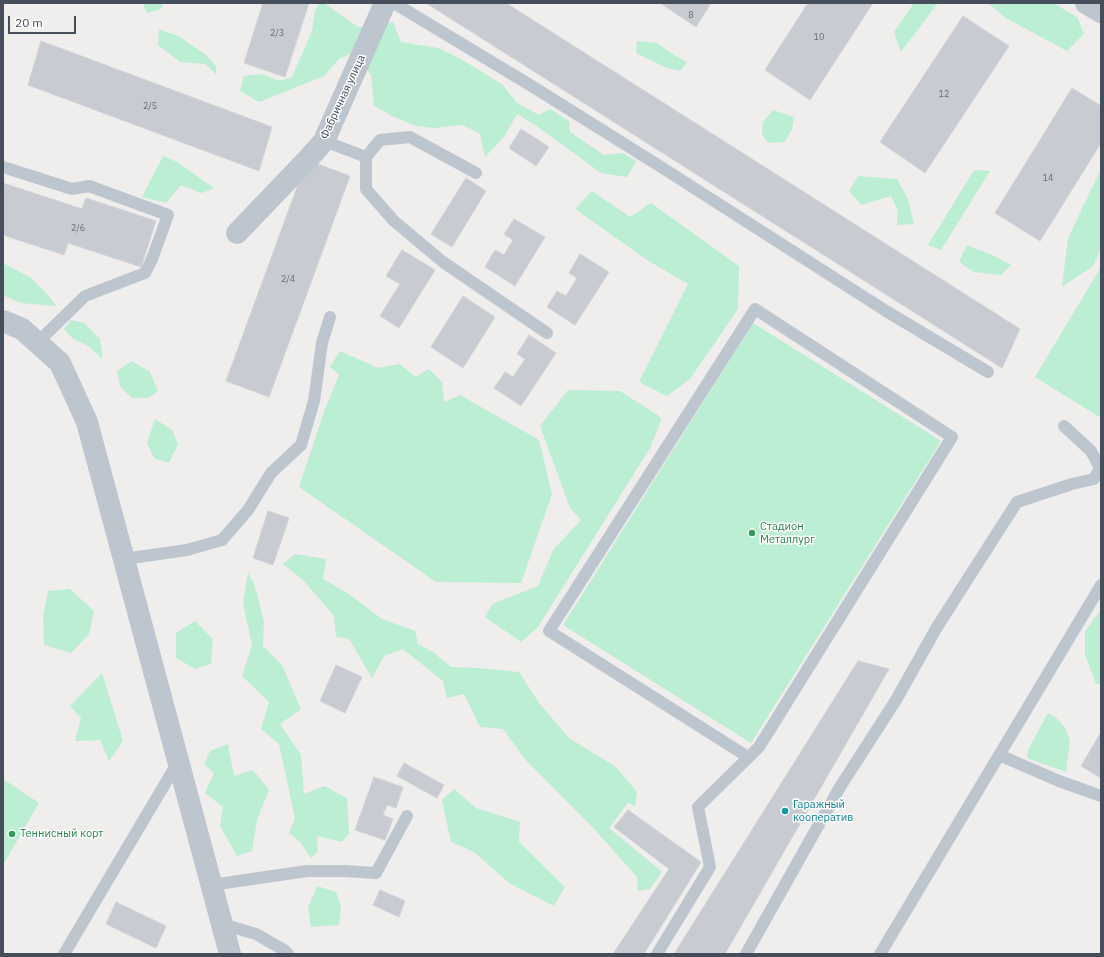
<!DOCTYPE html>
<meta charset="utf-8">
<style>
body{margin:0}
#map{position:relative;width:1104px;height:957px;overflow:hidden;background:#f0eded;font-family:"IBM Plex Sans",sans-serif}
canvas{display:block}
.frame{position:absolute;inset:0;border:4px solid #454e5a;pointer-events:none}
.scale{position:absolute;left:8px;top:16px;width:68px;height:18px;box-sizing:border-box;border:2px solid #454e5a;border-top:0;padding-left:5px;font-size:12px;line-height:14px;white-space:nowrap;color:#454e5a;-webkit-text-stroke:3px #fff;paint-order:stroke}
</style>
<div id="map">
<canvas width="1104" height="957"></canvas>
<div class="frame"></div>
<div class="scale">20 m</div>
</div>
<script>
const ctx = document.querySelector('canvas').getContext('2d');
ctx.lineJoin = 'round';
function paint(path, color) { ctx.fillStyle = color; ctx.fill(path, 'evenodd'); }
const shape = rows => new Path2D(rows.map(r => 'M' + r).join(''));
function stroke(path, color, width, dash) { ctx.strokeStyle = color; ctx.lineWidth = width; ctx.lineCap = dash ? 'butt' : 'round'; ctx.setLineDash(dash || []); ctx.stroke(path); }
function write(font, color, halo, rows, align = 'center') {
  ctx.font = font + ' "IBM Plex Sans",sans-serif'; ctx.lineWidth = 3; ctx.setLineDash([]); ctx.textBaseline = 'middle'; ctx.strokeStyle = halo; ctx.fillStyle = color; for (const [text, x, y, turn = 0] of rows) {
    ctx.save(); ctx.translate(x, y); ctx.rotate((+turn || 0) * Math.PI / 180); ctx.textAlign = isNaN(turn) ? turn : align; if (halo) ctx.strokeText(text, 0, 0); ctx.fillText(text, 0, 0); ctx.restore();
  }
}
const green = shape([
 [143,3,163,3,161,9,147,13],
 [320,3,324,3,358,27,393,22,401,42,438,48,461,59,503,85,516,102,539,115,550,109,569,121,570,132,604,155,623,153,636,161,627,177,601,173,538,127,517,114,504,137,485,157,480,134,463,125,434,128,416,126,394,117,374,106,371,75,352,53,339,59,324,76,259,102,240,91,244,76,261,74,280,81,292,77,312,31,315,10],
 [914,3,938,3,901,52,894,32],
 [988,3,1053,3,1077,17,1084,34,1067,51,1006,18],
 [159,29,180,37,206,55,216,66,216,74,205,64,180,62,158,45],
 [637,41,657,43,674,55,687,62,680,71,667,68,636,53],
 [773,110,794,117,792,130,784,142,768,143,762,134,763,122],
 [163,156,177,162,214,188,202,193,181,185,166,203,142,197],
 [1101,169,1101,248,1093,266,1062,287,1068,238],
 [974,170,990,171,941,250,928,245],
 [858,176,897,179,908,199,914,224,897,225,898,211,891,196,861,205,849,191],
 [592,191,630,217,651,203,739,266,738,309,690,379,667,396,639,382,688,284,647,260,575,209],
 [967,245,992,255,1011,265,1001,275,974,272,959,262],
 [3,263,31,278,48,295,56,306,20,303,3,295],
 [1101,267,1101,418,1035,377],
 [71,320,84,323,100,339,103,359,88,346,72,338,64,329],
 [753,323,941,441,751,743,563,625],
 [340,351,378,368,399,364,416,377,429,369,442,382,444,402,460,395,539,440,552,494,521,583,436,582,299,487,325,409,339,375,330,367],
 [132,361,150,372,158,391,148,398,132,398,120,386,117,371],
 [568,390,620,391,662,418,650,448,538,627,521,642,485,617,492,604,538,586,553,550,581,520,570,508,540,426],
 [155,419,172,430,178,444,169,463,154,458,147,443],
 [295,554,326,559,323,579,349,594,382,619,415,631,418,644,433,652,451,667,478,668,519,672,539,703,569,738,616,767,637,792,635,806,628,803,609,828,662,872,650,889,638,891,637,877,596,831,524,758,503,729,480,727,464,694,447,698,443,681,403,649,384,656,372,678,349,639,336,637,334,616,303,580,283,564],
 [248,572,255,587,264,621,263,646,282,665,301,709,280,724,301,755,304,794,324,786,347,798,349,834,342,842,317,836,318,851,311,858,301,843,289,833,295,818,279,744,261,729,269,702,242,676,252,645,243,603],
 [70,589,94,611,89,634,71,653,44,645,43,616,48,591],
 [1101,609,1101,684,1096,684,1085,655,1085,632],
 [195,621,213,639,211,664,195,669,176,658,176,633],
 [102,673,123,741,109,761,100,740,75,741,81,718,70,706],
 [1048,713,1055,717,1064,726,1070,740,1066,772,1027,758,1028,750],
 [228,744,234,776,253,770,269,790,257,820,252,851,237,856,220,826,223,807,205,793,214,773,204,764,210,751],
 [3,779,39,803,3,865],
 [454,789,476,808,520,822,519,842,565,887,554,906,509,883,474,852,451,842,442,800],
 [317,886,336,892,341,907,339,925,311,927,308,908]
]);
const building = shape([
 [263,3,309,3,285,77,244,63,263,3],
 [426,3,506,3,1020,329,1002,368,426,3],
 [660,3,711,3,696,27,660,3],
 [808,3,873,3,810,100,765,70,808,3],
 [963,16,1009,46,925,173,880,142,963,16],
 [41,41,272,127,259,171,28,85,41,41],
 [1072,88,1101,106,1101,143,1040,241,995,213,1072,88],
 [521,129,549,147,536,166,509,148,521,129],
 [307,160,350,176,269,397,226,381,307,160],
 [466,178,486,191,452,247,431,234,466,178],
 [3,183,82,209,86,198,156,221,141,267,68,243,64,255,3,235,3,183],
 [514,219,545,237,515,286,485,267,495,250,504,255,513,240,504,234,514,219],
 [402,250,435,270,399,328,380,316,400,284,386,276,402,250],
 [580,254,609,272,575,325,547,307,557,291,566,296,577,278,569,273,580,254],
 [463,296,495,317,463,368,431,347,463,296],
 [529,335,556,353,521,406,494,388,505,372,513,377,525,359,517,354,529,335],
 [268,511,289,518,273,565,253,558,268,511],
 [858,661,889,669,725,954,674,954,858,661],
 [336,665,362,677,345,713,320,701,336,665],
 [1101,732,1101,778,1081,766,1101,732],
 [404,763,444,785,437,798,397,776,404,763],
 [374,777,403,787,396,808,387,805,383,815,393,819,385,840,355,830,374,777],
 [628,810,701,862,644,954,613,954,669,869,614,827,628,810],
 [380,890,405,901,399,917,373,905,380,890],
 [116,902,166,926,156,948,106,924,116,902]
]);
const service = shape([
 [394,3,530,85,658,165,886,311,988,372],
 [324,141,366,157,366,189,394,221,443,262,547,333],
 [366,157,380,140,410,137,476,173],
 [3,167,72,189,89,186,168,215,152,259,145,273,85,296,37,343],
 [124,559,187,550,222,540,248,510,271,473,301,445,314,401,322,343,330,317],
 [999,755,1059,781,1101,796],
 [211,885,307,871,344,871,376,873,407,816],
 [222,924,256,934,284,950,288,954],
 [64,954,178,762],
 [657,954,710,867,698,807,759,747,952,437,755,309,549,631,748,757],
 [746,954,840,787,896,700,937,627,1017,502,1072,484,1094,479,1100,468,1091,451,1064,426],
 [880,954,1101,585]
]);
const minor = shape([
 [1086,3,1101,12],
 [237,233,307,160,324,141,385,3]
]);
const tertiary = shape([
 [3,321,22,329,60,363,87,422,230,954]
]);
const markers = [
 [752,533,4,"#2e9e5b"],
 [785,811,4,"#0f9aa8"],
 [12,834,4,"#2e9e5b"]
];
const numberNames = [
 ["8",691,15],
 ["2/3",277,33],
 ["10",819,37],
 ["12",944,94],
 ["2/5",150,106],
 ["14",1048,178],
 ["2/6",78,228],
 ["2/4",288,279]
];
const streetNames = [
 ["Фабричная улица",343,97,-65]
];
const leisureNames = [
 ["Стадион",760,527],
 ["Металлург",760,540],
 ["Теннисный корт",20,834]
];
const cultureNames = [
 ["Гаражный",793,805],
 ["кооператив",793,818]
];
paint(green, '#bbeed3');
paint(building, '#c9cbd3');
stroke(building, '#d1d2d9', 1);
stroke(service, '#bdc6cf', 12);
stroke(minor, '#bdc6cf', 22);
stroke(tertiary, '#bdc6cf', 22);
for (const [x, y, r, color] of markers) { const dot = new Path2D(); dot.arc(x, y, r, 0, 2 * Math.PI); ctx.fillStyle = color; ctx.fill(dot); stroke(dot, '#fff', 1.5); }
write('9px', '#666d78', null, numberNames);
write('11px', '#454e5a', '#fff', streetNames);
write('11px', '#27864d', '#fff', leisureNames, 'left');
write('11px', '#0d838f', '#fff', cultureNames, 'left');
</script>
